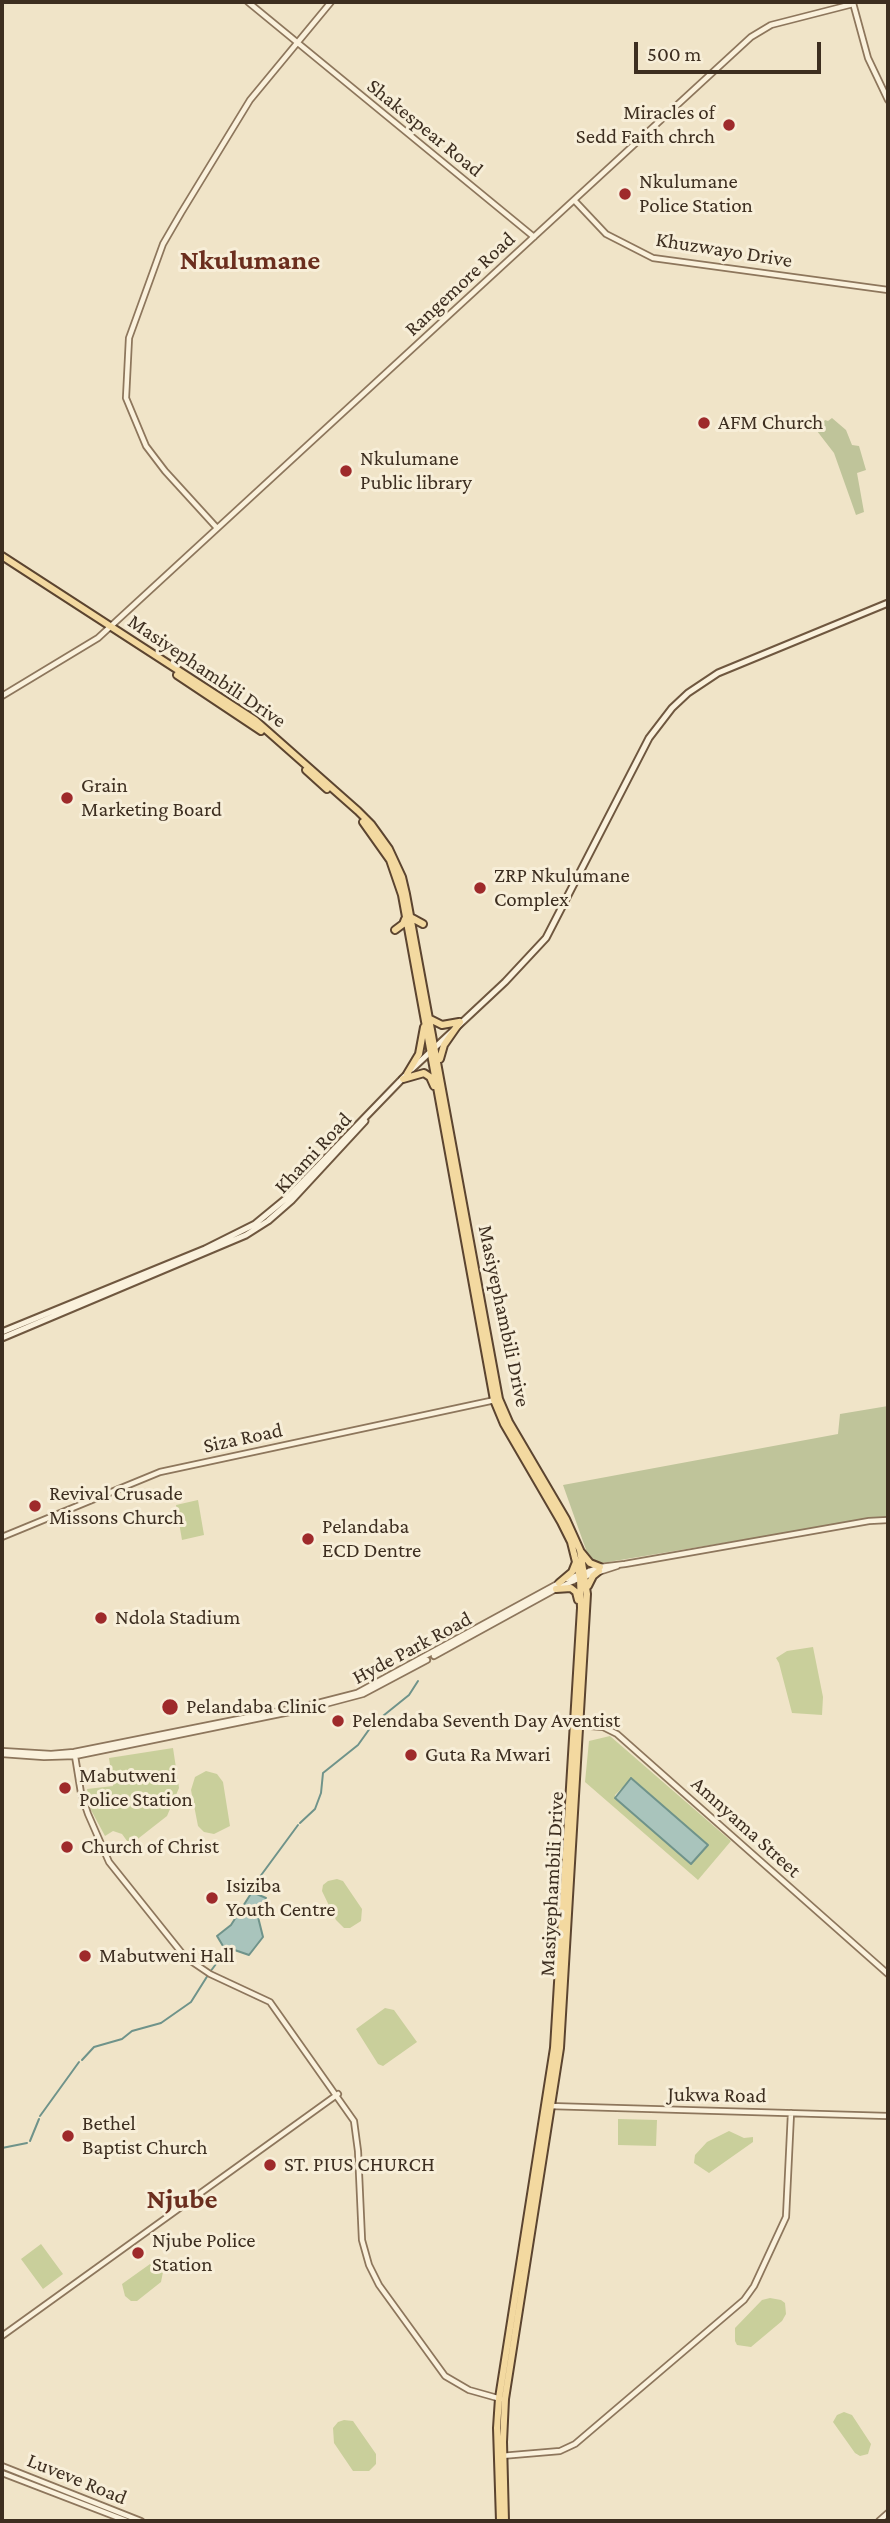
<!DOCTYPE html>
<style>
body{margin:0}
#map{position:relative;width:890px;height:2523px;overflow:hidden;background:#f0e4c8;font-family:"Crimson Pro",serif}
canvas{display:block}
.frame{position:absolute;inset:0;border:4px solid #3d2e20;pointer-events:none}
.scale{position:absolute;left:634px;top:42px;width:187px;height:32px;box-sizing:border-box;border:4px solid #3d2e20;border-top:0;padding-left:9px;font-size:21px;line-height:24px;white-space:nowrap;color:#3d2e20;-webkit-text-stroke:5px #f7eed8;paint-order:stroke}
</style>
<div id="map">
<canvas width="890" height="2523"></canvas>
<div class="frame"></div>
<div class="scale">500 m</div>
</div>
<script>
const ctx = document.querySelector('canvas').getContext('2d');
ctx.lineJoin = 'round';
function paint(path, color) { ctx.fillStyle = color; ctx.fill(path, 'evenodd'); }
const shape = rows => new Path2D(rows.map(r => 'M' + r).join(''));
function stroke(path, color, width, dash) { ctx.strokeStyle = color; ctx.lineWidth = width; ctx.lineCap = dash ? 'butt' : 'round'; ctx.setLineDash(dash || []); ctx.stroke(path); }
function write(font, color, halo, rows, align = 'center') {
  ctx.font = font + ' "Crimson Pro",serif'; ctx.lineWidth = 6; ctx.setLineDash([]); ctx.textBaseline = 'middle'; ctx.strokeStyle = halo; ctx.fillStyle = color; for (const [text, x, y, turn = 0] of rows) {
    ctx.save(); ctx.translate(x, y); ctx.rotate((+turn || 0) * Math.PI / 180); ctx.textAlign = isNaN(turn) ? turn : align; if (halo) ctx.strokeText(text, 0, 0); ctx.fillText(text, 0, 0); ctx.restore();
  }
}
const green = shape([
 [198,1500,204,1535,182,1540,176,1505],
 [813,1647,823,1697,822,1715,792,1713,779,1663,776,1658,787,1651],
 [610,1736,731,1841,698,1880,585,1782,589,1741],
 [632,1778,707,1845,691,1864,615,1798,615,1795],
 [173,1748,179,1788,167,1816,130,1845,122,1834,113,1831,105,1836,91,1810,87,1789,113,1786,109,1758],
 [206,1771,217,1774,223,1782,230,1826,214,1834,204,1832,198,1826,191,1790,195,1777],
 [337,1879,343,1881,362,1909,361,1921,350,1928,344,1928,336,1920,322,1891,323,1885,328,1881],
 [385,2008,394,2010,417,2042,383,2066,378,2064,356,2029],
 [618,2119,657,2120,656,2146,618,2145],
 [729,2131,744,2138,753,2137,753,2142,709,2173,694,2163,695,2155,707,2142],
 [41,2244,63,2274,43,2289,21,2259],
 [150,2264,156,2265,163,2272,161,2282,137,2301,131,2301,125,2296,122,2284],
 [770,2298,781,2300,785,2303,786,2314,782,2321,751,2347,737,2345,735,2341,735,2328,762,2300],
 [844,2412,852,2415,871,2444,868,2454,860,2456,855,2453,833,2422,837,2415],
 [344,2420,353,2421,376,2454,376,2464,369,2471,353,2471,334,2443,333,2428,338,2422]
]);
const cemetery = shape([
 [832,418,846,430,852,445,859,446,866,470,857,473,864,512,856,515,834,453,817,431,825,420,828,421],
 [888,1406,888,1518,880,1517,596,1564,590,1561,563,1485,838,1434,840,1414]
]);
const water = shape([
 [631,1778,708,1845,691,1864,615,1798,631,1778],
 [252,1892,266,1898,264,1906,257,1913,263,1937,249,1955,223,1946,217,1936,231,1925,252,1892]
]);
const stream = shape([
 [300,1823,315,1809,321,1793,323,1773,358,1745,373,1724,409,1695,418,1681],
 [253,1893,259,1878,298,1825],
 [210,1972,228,1948],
 [82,2060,94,2047,122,2039,132,2031,161,2023,191,2002,208,1975],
 [40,2116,79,2062],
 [30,2141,39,2119],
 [2,2148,27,2143]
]);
const tertiary = shape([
 [248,2,534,237],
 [853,3,868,58,888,100],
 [574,200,606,234,653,258,888,290],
 [217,528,165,471,146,446,126,398,129,338,163,244,181,213,250,100,331,2],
 [2,696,98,638,751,37,771,25,853,4],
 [2,1537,160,1472,495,1400],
 [567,1579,600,1567,625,1564,869,1521,888,1520],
 [434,1656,556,1589,580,1578,617,1566],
 [578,1725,603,1727,617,1734,888,1974],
 [2,1751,51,1754,74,1752,314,1704,357,1693,559,1583],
 [2,1754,44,1757,75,1756,314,1707,363,1694,427,1660],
 [75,1756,81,1793,88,1814,109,1862,185,1957,210,1974,270,2002,354,2121,358,2151,362,2240,369,2265,379,2285,445,2376,469,2390,501,2399],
 [549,2106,888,2116],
 [2,2336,338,2094],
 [501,2456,560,2451,575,2444,744,2300,754,2286,786,2217,791,2113],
 [2,2466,141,2521],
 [2,2473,127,2521],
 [879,2521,888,2513]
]);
const secondary = shape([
 [412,1069,505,982,546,938,649,738,672,708,688,693,718,673,888,603],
 [2,1332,205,1249,255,1224,289,1196,405,1076],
 [2,1338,246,1235,268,1221,292,1200,365,1121]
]);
const primary = shape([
 [2,556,255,720,358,811,371,824,389,849,402,877,406,894,499,1399,509,1422,566,1519,580,1550,587,1594,560,2048,505,2399,503,2442,505,2521],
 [177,675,261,731],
 [306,770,327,789],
 [363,822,390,860,402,895,494,1400,504,1424,561,1522,571,1542,580,1578,581,1608,554,2048,499,2398,497,2428,500,2521],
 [412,918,423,924],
 [395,930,403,924,405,919],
 [430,1019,442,1025,459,1022],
 [440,1059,444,1045,460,1022],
 [407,1074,419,1054,424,1027],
 [403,1079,424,1073,430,1077,434,1086],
 [581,1552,590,1563,600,1567],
 [559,1583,572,1572,576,1562],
 [588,1586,593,1576,599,1571],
 [556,1589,571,1588,576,1592,578,1600]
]);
const markers = [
 [729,125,7,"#9e2a2b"],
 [625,194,7,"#9e2a2b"],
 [704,423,7,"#9e2a2b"],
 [346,471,7,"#9e2a2b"],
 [67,798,7,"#9e2a2b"],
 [480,888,7,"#9e2a2b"],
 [35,1506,7,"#9e2a2b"],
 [308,1539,7,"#9e2a2b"],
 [101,1618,7,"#9e2a2b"],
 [170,1707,9,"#9e2a2b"],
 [338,1721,7,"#9e2a2b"],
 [411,1755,7,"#9e2a2b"],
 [65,1788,7,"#9e2a2b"],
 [67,1847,7,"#9e2a2b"],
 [212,1898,7,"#9e2a2b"],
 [85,1956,7,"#9e2a2b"],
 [68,2136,7,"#9e2a2b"],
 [270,2165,7,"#9e2a2b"],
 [138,2253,7,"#9e2a2b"]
];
const poiNames = [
 ["Miracles of",715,113,"right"],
 ["Sedd Faith chrch",715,137,"right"],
 ["Nkulumane",639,182],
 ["Police Station",639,206],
 ["AFM Church",718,423],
 ["Nkulumane",360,459],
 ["Public library",360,483],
 ["Grain",81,786],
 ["Marketing Board",81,810],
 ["ZRP Nkulumane",494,876],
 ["Complex",494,900],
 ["Revival Crusade",49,1494],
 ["Missons Church",49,1518],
 ["Pelandaba",322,1527],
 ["ECD Dentre",322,1551],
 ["Ndola Stadium",115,1618],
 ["Pelandaba Clinic",186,1707],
 ["Pelendaba Seventh Day Aventist",352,1721],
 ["Guta Ra Mwari",425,1755],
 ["Mabutweni",79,1776],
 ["Police Station",79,1800],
 ["Church of Christ",81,1847],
 ["Isiziba",226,1886],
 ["Youth Centre",226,1910],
 ["Mabutweni Hall",99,1956],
 ["Bethel",82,2124],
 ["Baptist Church",82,2148],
 ["ST. PIUS CHURCH",284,2165],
 ["Njube Police",152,2241],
 ["Station",152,2265]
];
const streetNames = [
 ["Shakespear Road",425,128,39],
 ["Khuzwayo Drive",724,250,9],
 ["Rangemore Road",460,284,-43],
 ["Masiyephambili Drive",207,671,34],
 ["Khami Road",313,1153,-47],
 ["Masiyephambili Drive",504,1316,78],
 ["Siza Road",243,1438,-12],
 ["Hyde Park Road",412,1648,-28],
 ["Amnyama Street",746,1827,42],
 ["Masiyephambili Drive",552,1884,-87],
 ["Jukwa Road",717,2095,1],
 ["Luveve Road",77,2479,22]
];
const districtNames = [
 ["Nkulumane",250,260],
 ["Njube",182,2199]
];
paint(green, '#c9cf9b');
paint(cemetery, '#bfc49a');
paint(water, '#a9c4bc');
stroke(water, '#6f938a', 2);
stroke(stream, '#6f938a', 2);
stroke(tertiary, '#8d765c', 8);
stroke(secondary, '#6f573f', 9);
stroke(primary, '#5b4430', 10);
stroke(tertiary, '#faf1dc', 4.5);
stroke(secondary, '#faf1dc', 5);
stroke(primary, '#f3d9a0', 6);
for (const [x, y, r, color] of markers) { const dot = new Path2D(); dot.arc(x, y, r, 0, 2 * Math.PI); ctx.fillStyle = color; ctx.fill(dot); stroke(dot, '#f7eed8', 2.5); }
write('21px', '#3d2e20', '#f7eed8', poiNames, 'left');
write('21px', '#3d2e20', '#f7eed8', streetNames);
write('bold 28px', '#6b2e1e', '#f7eed8', districtNames);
</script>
